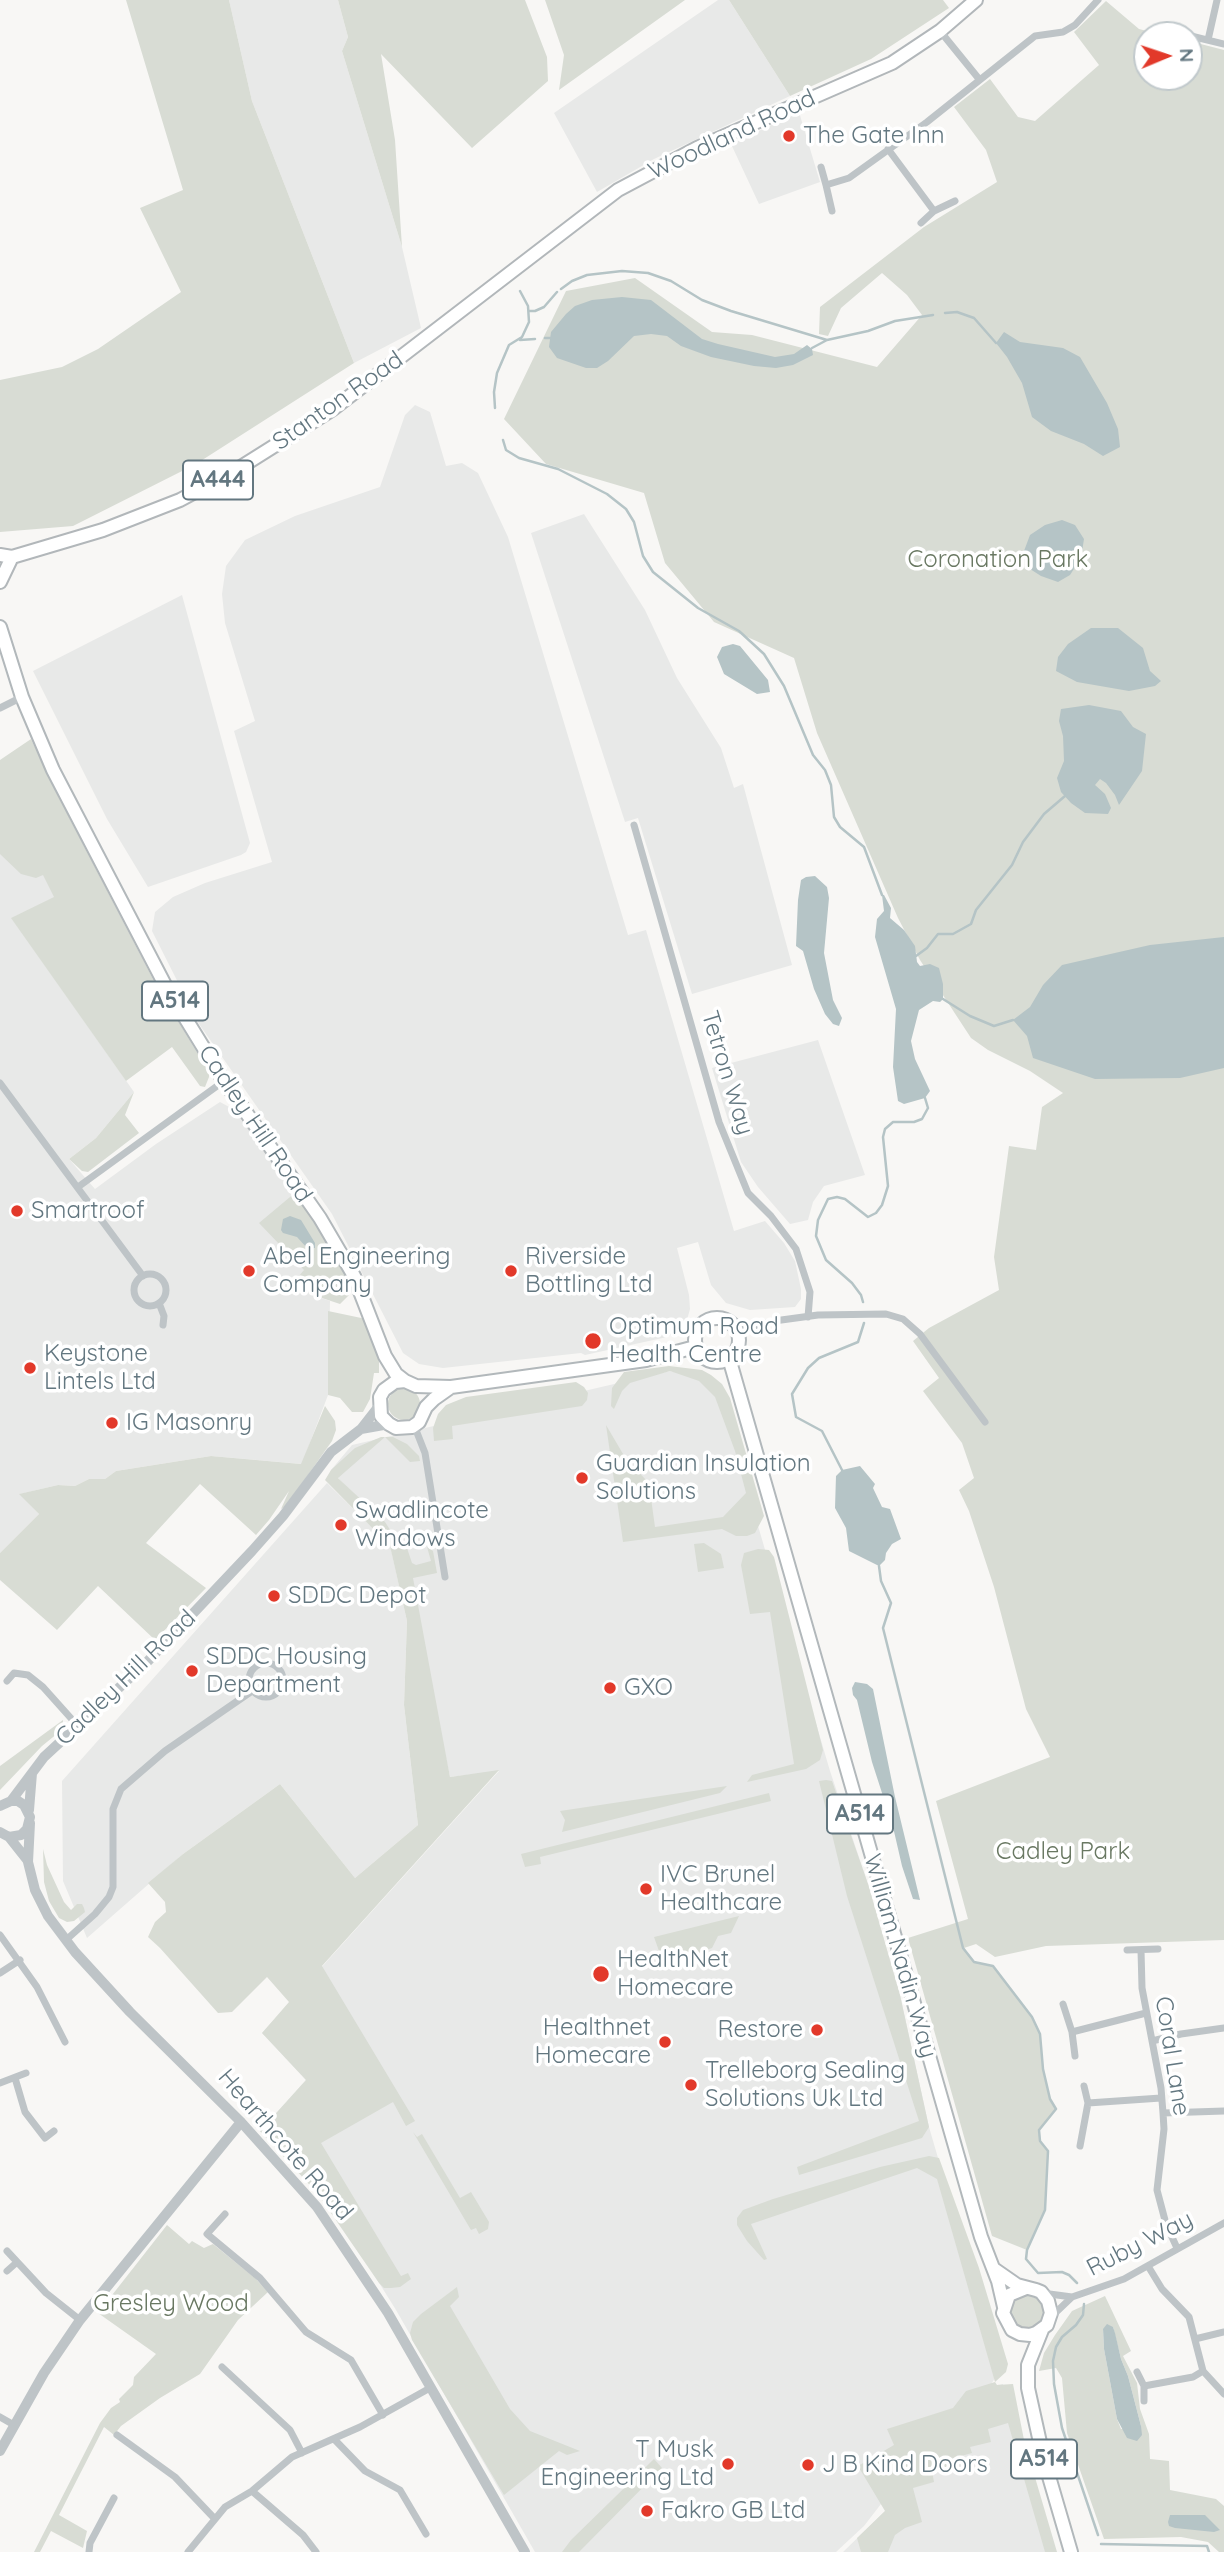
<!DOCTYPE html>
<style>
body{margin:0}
#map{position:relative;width:1224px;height:2552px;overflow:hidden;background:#f8f7f5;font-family:Quicksand,sans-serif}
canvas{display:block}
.north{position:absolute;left:1133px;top:21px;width:70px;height:70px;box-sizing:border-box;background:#fff;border:2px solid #c1c9cc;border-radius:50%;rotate:88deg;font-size:19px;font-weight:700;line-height:28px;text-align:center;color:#637780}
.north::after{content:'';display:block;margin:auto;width:24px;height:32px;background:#e2392a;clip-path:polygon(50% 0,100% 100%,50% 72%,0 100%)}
</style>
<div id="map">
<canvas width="1224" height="2552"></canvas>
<div class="north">N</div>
</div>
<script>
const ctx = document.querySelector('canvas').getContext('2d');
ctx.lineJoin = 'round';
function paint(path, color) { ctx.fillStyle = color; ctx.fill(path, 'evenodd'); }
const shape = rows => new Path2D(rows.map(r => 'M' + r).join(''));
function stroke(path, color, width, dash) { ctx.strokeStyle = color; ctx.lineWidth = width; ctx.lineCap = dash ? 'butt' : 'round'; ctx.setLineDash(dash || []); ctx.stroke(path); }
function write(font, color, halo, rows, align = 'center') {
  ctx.font = font + ' Quicksand,sans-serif'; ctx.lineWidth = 7; ctx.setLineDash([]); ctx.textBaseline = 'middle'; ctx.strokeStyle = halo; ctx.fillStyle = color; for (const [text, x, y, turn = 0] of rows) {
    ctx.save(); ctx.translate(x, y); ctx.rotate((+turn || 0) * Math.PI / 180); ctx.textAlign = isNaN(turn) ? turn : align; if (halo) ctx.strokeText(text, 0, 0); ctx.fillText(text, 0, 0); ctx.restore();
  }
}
const built = shape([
 [229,0,338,0,348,37,342,51,402,247,421,328,354,363,252,101],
 [718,0,729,0,790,96,654,159,597,192,554,113],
 [799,112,820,182,759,204,731,144],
 [415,405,430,412,446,466,462,463,478,473,508,537,628,935,646,930,734,1231,765,1221,784,1243,795,1261,801,1289,801,1299,795,1307,750,1310,726,1303,711,1285,698,1242,677,1248,689,1295,690,1309,685,1327,667,1337,585,1355,581,1353,443,1368,419,1364,403,1353,332,1214,199,1024,152,931,155,912,173,897,205,883,272,862,234,731,255,721,225,623,222,594,226,566,245,540,295,516,380,487,405,415],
 [584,514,645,610,677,678,721,748,734,788,743,784,792,965,692,994,638,818,625,822,531,533],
 [182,595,250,843,246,852,241,855,148,887,107,819,33,671],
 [0,821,99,876,12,918,134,1092,96,1138,69,1159,95,1189,156,1144,220,1102,233,1109,296,1192,304,1271,310,1294,330,1301,328,1395,302,1464,211,1456,116,1471,105,1479,89,1479,75,1486,58,1485,20,1494,39,1514,0,1553],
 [818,1040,865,1175,824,1186,813,1202,808,1220,790,1224,758,1187,741,1162,712,1068],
 [670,1371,701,1376,719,1393,830,1771,868,1884,900,1995,929,2127,1000,2371,963,2425,881,2504,864,2526,836,2552,535,2552,396,2310,333,2209,260,2131,306,2080,262,2033,499,1771,450,1777,401,1546,331,1470,352,1445],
 [327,1483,390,1545,407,1621,404,1705,418,1825,355,1878,280,1784,183,1854,87,1938,63,1881,62,1781],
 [1003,2384,1050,2552,843,2552,963,2435,997,2385]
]);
const green = shape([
 [126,0,229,0,252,101,354,363,196,464,73,526,0,532,0,380,62,367,98,349,181,292,140,208,183,190],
 [338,0,525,0,547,57,548,81,472,148,381,54,395,140,402,247,342,51,348,37],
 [545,0,685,0,559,90,564,55],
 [729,0,943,0,949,8,871,59,790,96],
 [1106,1,1139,29,1163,35,1147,35,1147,77,1189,77,1189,41,1224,50,1224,1940,1046,1946,995,1957,976,1944,964,1948,975,1962,993,1966,1032,2017,1040,2034,1043,2069,1050,2099,1056,2109,1039,2130,1040,2141,1048,2151,1045,2210,1027,2250,992,2236,908,1938,968,1919,936,1801,1050,1757,1026,1709,994,1587,969,1511,959,1490,974,1478,962,1443,923,1391,939,1378,913,1341,929,1328,999,1290,994,1257,1009,1146,1036,1150,1042,1107,1063,1093,1030,1071,988,1050,971,1038,920,960,898,918,817,733,794,658,714,622,665,563,644,493,546,464,504,419,566,291,635,278,712,332,752,335,877,367,922,315,907,295,882,273,841,308,828,336,819,334,820,307,924,227,997,182,986,150,954,107,990,79,1018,117,1035,121,1099,65,1074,32],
 [31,739,57,794,155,983,209,1072,209,1077,205,1087,200,1086,172,1047,126,1081,11,918,54,897,43,875,36,878,21,874,0,854,0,760],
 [134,1092,125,1115,139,1133,88,1172,82,1171,69,1159,96,1138],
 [296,1192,320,1226,350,1283,349,1295,340,1304,310,1294,306,1290,299,1276,304,1270,259,1223],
 [328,1311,366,1319,373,1333,379,1357,379,1373,374,1373,370,1399,363,1412,352,1412,340,1398,328,1395],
 [669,1366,702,1370,711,1375,722,1384,730,1398,764,1516,755,1533,747,1536,736,1536,722,1529,623,1542,606,1425,626,1459,647,1481,659,1487,650,1491,655,1527,723,1517,746,1493,735,1451,715,1397,699,1381,670,1371,630,1383,622,1391,614,1409,611,1406,612,1388,624,1372],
 [576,1382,584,1387,588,1393,587,1400,582,1406,452,1426,453,1439,434,1441,433,1428,438,1414,446,1405,466,1397],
 '388 1404a16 16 0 1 1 32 0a16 16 0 1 1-32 0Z',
 [325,1406,335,1421,336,1430,332,1441,286,1506,281,1509,289,1491,269,1520,256,1535,200,1484,146,1543,206,1588,155,1640,98,1586,57,1630,0,1580,0,1553,39,1514,19,1494,58,1485,75,1486,89,1479,105,1479,116,1471,211,1456,301,1464],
 [381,1437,393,1437,407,1444,419,1456,420,1461,410,1462,385,1437,338,1478,385,1522,398,1542,407,1548,412,1563,416,1565,431,1561,427,1547,433,1551,437,1573,413,1578,450,1777,499,1770,322,1966,415,2121,406,2126,393,2102,321,2143,401,2276,408,2273,411,2279,400,2287,391,2288,384,2288,379,2283,318,2194,260,2131,306,2080,262,2033,289,2002,267,1977,232,2012,218,2013,160,1948,148,1937,155,1922,166,1912,165,1902,148,1883,183,1854,280,1784,355,1878,418,1825,404,1705,407,1621,390,1546,325,1480,331,1470,355,1448],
 [704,1543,721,1554,724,1568,698,1572,694,1544],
 [758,1549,769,1550,774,1557,823,1750,820,1760,806,1769,747,1782,752,1775,794,1764,770,1612,750,1614,741,1565,744,1553],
 [63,1720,63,1729,42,1746,0,1790,0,1766],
 [826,1780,832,1781,868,1884,900,1995,929,2127,922,2138,799,2175,797,2167,919,2121,847,1896,819,1781],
 [727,1786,720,1793,562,1832,565,1820,560,1811],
 [769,1793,771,1801,540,1857,541,1864,525,1867,521,1854],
 [43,1849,47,1865,64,1902,71,1910,77,1904,82,1904,84,1908,85,1912,74,1921,67,1922,59,1918,49,1901,44,1882],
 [739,1916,731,1933,718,1936,712,1948,664,1965,654,1937],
 [413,2132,417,2137,422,2134,460,2198,471,2192,489,2222,488,2229,479,2234,476,2228,471,2230],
 [929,2156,939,2158,979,2268,1008,2364,1006,2372,995,2382,997,2385,1013,2384,1024,2440,1057,2552,1045,2552,1008,2423,988,2429,991,2442,970,2447,972,2453,950,2459,952,2466,932,2471,934,2482,913,2488,922,2522,905,2528,895,2535,888,2552,861,2552,857,2538,885,2511,858,2466,894,2445,887,2429,953,2408,966,2391,995,2382,937,2179,917,2168,751,2224,767,2259,764,2260,747,2241,737,2225,737,2218,743,2210,773,2199,880,2167],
 [167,2225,189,2244,192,2241,204,2248,213,2244,255,2278,268,2292,238,2320,200,2374,160,2398,121,2426,114,2435,104,2427,59,2515,87,2531,83,2548,51,2531,40,2552,34,2552,100,2423,111,2408,120,2402,119,2399,133,2385,134,2377,156,2354,98,2313],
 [457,2287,459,2297,450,2306,510,2409,530,2431,580,2451,567,2455,559,2451,504,2495,412,2340,410,2333,413,2322,421,2314],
 '1011 2312a17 17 0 1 1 34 0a17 17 0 1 1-34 0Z',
 [1105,2296,1131,2351,1123,2356,1137,2383,1140,2409,1149,2434,1150,2459,1169,2461,1170,2490,1216,2499,1224,2506,1224,2552,1219,2552,1208,2542,1181,2537,1104,2539,1067,2433,1062,2378,1056,2368,1039,2371,1044,2353,1055,2335,1072,2311],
 [1113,2327,1121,2359,1128,2376,1141,2426,1121,2429,1117,2419,1104,2349,1103,2329],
 [654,2459,662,2468,579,2552,562,2552,571,2540]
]);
const water = shape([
 [622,297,651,300,702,339,718,344,775,357,794,354,807,345,812,349,813,355,793,365,776,368,754,366,711,357,681,346,667,336,651,334,634,336,608,361,597,368,586,368,557,358,549,347,551,332,566,314,575,306,592,300],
 [1004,332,1020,342,1063,348,1080,357,1107,403,1118,429,1120,447,1103,456,1084,444,1051,431,1032,417,1022,383,1007,357,996,343],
 [1062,520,1075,525,1084,539,1081,558,1070,575,1058,582,1041,576,1027,567,1024,551,1030,535,1045,525],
 [1091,628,1118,628,1143,648,1150,671,1161,681,1155,686,1129,691,1077,682,1056,671,1058,657,1068,644],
 [733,644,740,646,768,680,770,692,757,694,724,674,717,657,722,647],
 [1089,705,1121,711,1133,727,1146,734,1142,771,1119,805,1115,795,1106,783,1100,779,1095,785,1105,794,1111,808,1108,814,1085,813,1071,803,1061,792,1057,778,1064,761,1063,736,1059,721,1061,709],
 [815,876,827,887,829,898,824,953,833,1000,842,1018,839,1026,833,1024,825,1014,814,989,803,951,796,946,798,900,801,880,806,877],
 [882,895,884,895,891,908,890,918,904,930,915,946,917,962,920,966,930,964,939,968,943,984,943,999,940,1002,933,1001,919,1010,911,1041,915,1059,930,1091,925,1098,904,1104,898,1101,893,1067,896,1009,875,937,877,919,884,911],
 [1224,937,1224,1068,1180,1078,1095,1079,1033,1058,1027,1036,1013,1020,1030,1007,1043,985,1062,965,1150,945],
 [290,1216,301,1220,315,1243,315,1248,308,1249,297,1237,283,1233,281,1230,283,1219],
 [860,1466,875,1484,873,1488,882,1507,890,1509,901,1539,892,1544,886,1553,885,1560,879,1566,849,1551,846,1528,835,1508,836,1476,842,1470],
 [855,1682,867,1684,873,1689,895,1797,920,1900,913,1899,902,1866,893,1827,872,1762,857,1700,853,1695,852,1688],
 [1107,2324,1113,2327,1115,2333,1121,2359,1128,2376,1141,2426,1142,2435,1137,2441,1127,2438,1117,2419,1104,2349,1103,2329],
 [1170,2515,1205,2515,1220,2530,1214,2532,1175,2528,1169,2526,1168,2522]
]);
const stream = shape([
 [561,289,572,281,587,275,622,271,648,273,671,281,702,300,731,311,827,340,868,331,895,321,933,315],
 [529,311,535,311,544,307,557,292],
 [945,313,957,312,974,318,996,343],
 [545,338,550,338],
 [520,340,535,339],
 [812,348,827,340],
 [495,408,494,392,497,373,509,345,522,337,529,322,528,306,520,291],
 [503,440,506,450,519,458,558,469,607,494,626,509,634,522,643,556,653,572,698,608,739,631,764,654,784,686,813,755,825,770,831,785,834,817,840,827,864,847,882,895],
 [916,956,927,948,938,934,953,934,971,924,976,910,1012,865,1023,842,1044,814,1065,796],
 [943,999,970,1016,994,1026,1013,1020],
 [863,1302,861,1295,852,1283,826,1260,816,1236,818,1220,828,1199,837,1197,845,1199,868,1217,876,1213,882,1205,888,1186,883,1137,885,1129,893,1122,914,1122,922,1119,928,1108,925,1098],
 [842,1470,822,1431,796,1417,792,1394,808,1368,819,1358,858,1342,864,1323],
 [879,1566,881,1581,891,1603,883,1628,963,1948,974,1962,993,1966,1032,2017,1040,2034,1043,2069,1050,2099,1056,2109,1039,2130,1040,2141,1048,2151,1045,2210,1027,2250,1026,2259,1038,2273,1062,2272,1069,2275,1077,2283],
 [1084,2304,1083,2315,1076,2325,1062,2337,1056,2347,1053,2361,1054,2384,1062,2428,1098,2535],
 [1101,2544,1207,2546,1209,2552]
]);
const minor = shape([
 [940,31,979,79],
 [1191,36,1224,44],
 [1208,40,1217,0],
 [888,149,934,211],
 [821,167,826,185,849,178,927,122,1035,36,1063,32,1075,25,1098,0],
 [826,185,832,211],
 [921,223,934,211,955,201],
 [0,708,22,697],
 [634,825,719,1122,748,1193,771,1216,796,1249,810,1292,808,1317],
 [0,1083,143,1276],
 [78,1187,224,1081],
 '134 1290a16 16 0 1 1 32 0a16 16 0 1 1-32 0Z',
 [159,1303,164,1316,163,1325],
 [737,1331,774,1321,818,1315,886,1314,903,1319,920,1334,985,1422],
 [414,1425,425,1453,445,1577],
 '249 1680a17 17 0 1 1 34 0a17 17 0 1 1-34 0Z',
 [7,1681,14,1673,28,1675,43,1687,77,1725],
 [0,1935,37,1987,65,2042],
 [66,1940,95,1914,109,1897,113,1887,113,1809,121,1789,165,1751,252,1691],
 [1127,1950,1158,1949],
 [1141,1950,1142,1988,1161,2088,1163,2113,1164,2129,1157,2190,1166,2224,1177,2248],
 [0,1973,20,1960],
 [1063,2004,1072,2032,1075,2056],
 [1072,2032,1146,2013],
 [1152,2041,1181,2034,1224,2028],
 [15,2078,25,2112,45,2138,54,2131],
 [0,2083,26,2073],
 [1088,2103,1161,2098],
 [1163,2113,1224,2111],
 [1080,2146,1088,2103,1084,2086],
 [225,2214,207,2234,260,2278,306,2332,351,2360,383,2415],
 [7,2251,46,2293,80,2320],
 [1148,2266,1162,2289,1189,2317,1203,2371,1224,2394],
 [7,2271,16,2263],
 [1042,2293,1072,2297],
 [1051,2317,1072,2297,1124,2279,1224,2223],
 [1195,2339,1224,2332],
 [222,2367,290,2430,302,2453],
 [1137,2372,1144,2386,1144,2401],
 [1144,2386,1193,2377,1203,2371],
 [0,2417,14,2425],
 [117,2435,175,2477,214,2518],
 [334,2439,365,2471,400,2490,426,2534],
 [252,2491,303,2535,316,2552],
 [89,2552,90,2543,114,2498],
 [188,2552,225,2507,252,2491,292,2457,360,2427,430,2388]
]);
const tertiary = shape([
 [361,1429,389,1424],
 [11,1801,44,1757,148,1661,252,1551,283,1516,331,1452,361,1429,379,1406],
 [0,1806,11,1801,18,1801,24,1805,30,1817,27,1829,21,1835,9,1837,0,1832],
 [29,1810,32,1773],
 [30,1823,28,1862,35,1890,48,1916,75,1952,130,2012,241,2122,317,2207,388,2313,525,2552],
 [9,1837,28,1861],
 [0,2451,44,2373,80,2320,241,2122]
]);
const primary = shape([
 [0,627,22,697,53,770,165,985,224,1081,320,1218,354,1276,385,1356,396,1374,405,1381],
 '695 1340a22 22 0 1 1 44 0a22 22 0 1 1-44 0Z',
 [729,1358,981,2237,998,2281,1004,2307],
 [451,1387,434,1399,426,1407,419,1422,412,1427,396,1428,389,1424,381,1416,380,1397,384,1390,395,1382,405,1381,416,1386,451,1387,646,1360,695,1347],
 [994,2269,1017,2285,1036,2290,1041,2292,1048,2301,1051,2313,1047,2325,1036,2333,1030,2335,1020,2334,1012,2330,1003,2313,1009,2295,1026,2288],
 [1042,2330,1028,2365,1028,2388,1043,2456,1071,2552]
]);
const trunk = shape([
 [0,555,12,557,103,530,180,500,236,470,333,409,618,190,697,148,892,63,940,31,976,0],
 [0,582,12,557]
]);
const markers = [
 [789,136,7,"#e2392a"],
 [17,1211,7,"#e2392a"],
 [249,1271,7,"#e2392a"],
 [511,1271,7,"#e2392a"],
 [593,1341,9,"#e2392a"],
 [30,1368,7,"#e2392a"],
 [112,1423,7,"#e2392a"],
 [582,1478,7,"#e2392a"],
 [341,1525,7,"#e2392a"],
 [274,1596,7,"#e2392a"],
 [192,1671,7,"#e2392a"],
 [610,1688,7,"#e2392a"],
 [646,1889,7,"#e2392a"],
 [601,1974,9,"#e2392a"],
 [817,2030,7,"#e2392a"],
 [665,2042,7,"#e2392a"],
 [691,2085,7,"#e2392a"],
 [728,2464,7,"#e2392a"],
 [808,2465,7,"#e2392a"],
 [647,2511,7,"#e2392a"]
];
const shields = [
 [218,480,70],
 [175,1001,66],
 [860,1814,66],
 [1044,2459,66]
];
const shieldNames = [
 ["A444",218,480],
 ["A514",175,1001],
 ["A514",860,1814],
 ["A514",1044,2459]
];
const streetNames = [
 ["Woodland Road",732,135,-25],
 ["Stanton Road",338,401,-35],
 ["Tetron Way",727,1073,73],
 ["Cadley Hill Road",255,1124,56],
 ["Cadley Hill Road",126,1678,-44],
 ["William Nadin Way",900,1956,74],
 ["Coral Lane",1172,2056,81],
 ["Hearthcote Road",285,2145,49],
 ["Ruby Way",1140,2244,-27]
];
const poiNames = [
 ["The Gate Inn",803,136],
 ["Smartroof",31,1211],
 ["Abel Engineering",263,1257],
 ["Company",263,1285],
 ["Riverside",525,1257],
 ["Bottling Ltd",525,1285],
 ["Optimum Road",609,1327],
 ["Health Centre",609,1355],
 ["Keystone",44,1354],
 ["Lintels Ltd",44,1382],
 ["IG Masonry",126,1423],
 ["Guardian Insulation",596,1464],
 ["Solutions",596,1492],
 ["Swadlincote",355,1511],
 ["Windows",355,1539],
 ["SDDC Depot",288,1596],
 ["SDDC Housing",206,1657],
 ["Department",206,1685],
 ["GXO",624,1688],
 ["IVC Brunel",660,1875],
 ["Healthcare",660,1903],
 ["HealthNet",617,1960],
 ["Homecare",617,1988],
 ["Healthnet",651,2028,"right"],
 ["Homecare",651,2056,"right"],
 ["Restore",803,2030,"right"],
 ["Trelleborg Sealing",705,2071],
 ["Solutions Uk Ltd",705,2099],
 ["T Musk",714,2450,"right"],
 ["Engineering Ltd",714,2478,"right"],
 ["J B Kind Doors",822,2465],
 ["Fakro GB Ltd",661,2511]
];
const parkNames = [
 ["Coronation Park",998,560],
 ["Cadley Park",1063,1852],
 ["Gresley Wood",171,2304]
];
paint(built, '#e8e9e8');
paint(green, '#d8dcd4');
paint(water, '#b5c4c6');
stroke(stream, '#b5c4c6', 2.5);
stroke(primary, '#b2b8bb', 16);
stroke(trunk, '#b2b7ba', 16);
stroke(minor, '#bec4c7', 7);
stroke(tertiary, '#bec4c7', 10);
stroke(primary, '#fff', 12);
stroke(trunk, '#fff', 12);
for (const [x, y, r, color] of markers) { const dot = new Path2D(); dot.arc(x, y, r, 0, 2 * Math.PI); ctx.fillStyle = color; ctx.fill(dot); stroke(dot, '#fff', 2.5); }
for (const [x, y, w] of shields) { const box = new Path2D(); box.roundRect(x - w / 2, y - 19.5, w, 39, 5); ctx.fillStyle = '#fff'; ctx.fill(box); stroke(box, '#637780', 2); }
write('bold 23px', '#637780', null, shieldNames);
write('24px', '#637780', '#fff', streetNames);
write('24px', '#637780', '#fff', poiNames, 'left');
write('24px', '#697862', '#fff', parkNames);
</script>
